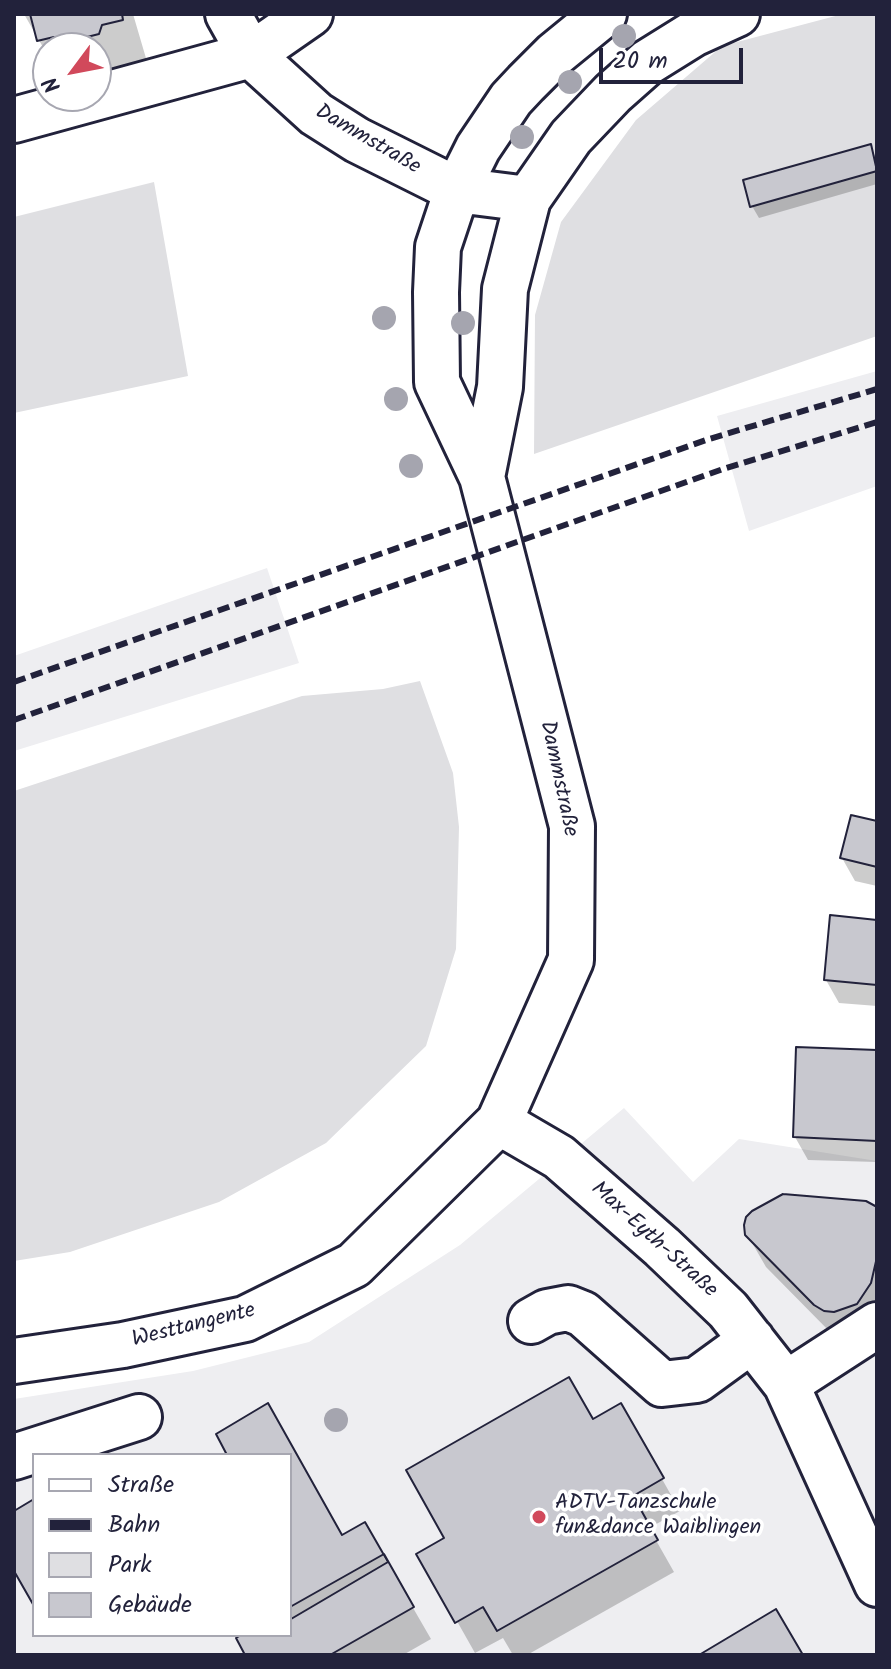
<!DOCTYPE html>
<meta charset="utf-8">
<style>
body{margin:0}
#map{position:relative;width:891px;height:1669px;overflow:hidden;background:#fff;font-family:Kalam,sans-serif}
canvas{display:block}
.frame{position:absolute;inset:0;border:16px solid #22223b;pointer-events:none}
.legend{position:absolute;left:32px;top:1453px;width:260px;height:184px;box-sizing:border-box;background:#fff;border:2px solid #a7a7b1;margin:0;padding:10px 14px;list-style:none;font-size:24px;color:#22223b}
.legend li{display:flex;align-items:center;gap:16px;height:40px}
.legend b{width:40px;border:2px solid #a7a7b1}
.north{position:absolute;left:32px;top:32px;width:80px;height:80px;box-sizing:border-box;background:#fff;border:2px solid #a7a7b1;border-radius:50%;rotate:238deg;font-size:22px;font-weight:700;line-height:32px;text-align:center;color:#22223b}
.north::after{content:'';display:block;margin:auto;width:28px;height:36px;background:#d1495b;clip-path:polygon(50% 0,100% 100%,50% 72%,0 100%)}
.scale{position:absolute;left:599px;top:48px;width:144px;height:36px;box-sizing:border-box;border:4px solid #22223b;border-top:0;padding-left:10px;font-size:24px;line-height:28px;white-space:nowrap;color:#22223b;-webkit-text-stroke:6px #fff;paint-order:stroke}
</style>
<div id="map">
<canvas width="891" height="1669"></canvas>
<div class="frame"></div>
<ul class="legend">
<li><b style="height:10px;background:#fff"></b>Straße</li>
<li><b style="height:10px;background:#22223b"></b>Bahn</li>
<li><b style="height:22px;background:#dfdfe2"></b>Park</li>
<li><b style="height:22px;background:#c8c8cf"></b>Gebäude</li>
</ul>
<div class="north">N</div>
<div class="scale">20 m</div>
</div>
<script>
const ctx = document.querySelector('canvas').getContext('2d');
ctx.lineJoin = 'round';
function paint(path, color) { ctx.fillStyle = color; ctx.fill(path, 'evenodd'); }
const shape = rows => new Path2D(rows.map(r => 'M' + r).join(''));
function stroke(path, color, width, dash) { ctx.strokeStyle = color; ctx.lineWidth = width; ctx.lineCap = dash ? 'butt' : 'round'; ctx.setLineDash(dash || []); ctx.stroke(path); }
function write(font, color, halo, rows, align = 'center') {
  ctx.font = font + ' Kalam,sans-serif'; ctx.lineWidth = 7; ctx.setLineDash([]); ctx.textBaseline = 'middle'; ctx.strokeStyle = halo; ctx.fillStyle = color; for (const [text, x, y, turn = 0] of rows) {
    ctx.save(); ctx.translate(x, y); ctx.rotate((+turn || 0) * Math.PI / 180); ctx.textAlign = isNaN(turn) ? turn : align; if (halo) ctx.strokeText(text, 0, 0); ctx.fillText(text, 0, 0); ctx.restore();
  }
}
const built = shape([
 [877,371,877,486,749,531,717,416],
 [267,568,299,663,14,751,14,656],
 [624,1108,693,1182,739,1139,877,1161,877,1655,14,1655,14,1399,193,1371,309,1342,460,1245],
 [34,1455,290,1455,290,1635,34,1635]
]);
const green = shape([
 [843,14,877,15,877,336,534,454,535,315,561,222,636,120,722,46],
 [154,182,188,376,14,413,14,217],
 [420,681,453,773,459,827,456,949,426,1046,326,1143,219,1202,70,1252,14,1261,14,791,302,696,383,689]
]);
const shadow = shape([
 [24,14,133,14,148,65,96,86,96,48,48,48,48,56],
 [870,146,877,160,877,184,759,218,752,206],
 [877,823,877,886,855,881,842,858],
 [877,922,877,1006,839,1003,826,980],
 [877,1052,877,1162,808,1160,795,1137],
 [877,1212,877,1333,834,1336,766,1267,747,1234],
 [267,1406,341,1538,383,1556,431,1639,403,1655,247,1655,246,1635,290,1635,290,1568,292,1567,290,1562,290,1455,230,1455],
 [621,1406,680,1511,649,1528,674,1572,527,1655,513,1655,503,1638,475,1653,419,1554,447,1539,592,1421]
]);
const building = shape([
 [30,14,122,14,123,20,102,25,99,34,63,43,54,37,37,41,30,14],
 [871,144,877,171,750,207,743,180,871,144],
 [851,815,877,821,877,867,840,858,851,815],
 [830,915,877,920,877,985,824,980,830,915],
 [796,1047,877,1050,877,1141,793,1137,796,1047],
 [783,1194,866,1201,877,1207,877,1257,871,1283,857,1304,834,1312,824,1311,814,1305,745,1235,744,1225,746,1217,752,1211,783,1194],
 [569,1377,593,1419,621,1403,664,1478,633,1496,658,1540,497,1631,483,1607,455,1623,416,1554,444,1538,406,1470,569,1377],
 [268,1403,342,1535,365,1522,388,1562,291,1619,290,1455,227,1455,216,1434,268,1403],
 [34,1499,34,1606,14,1571,14,1511,34,1499],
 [384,1554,414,1607,330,1655,245,1655,236,1638,241,1635,290,1635,290,1607,384,1554],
 [776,1609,803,1655,699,1655,776,1609]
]);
const minor = shape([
 [228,14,251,55,316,114,357,140,457,190,528,199],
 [14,120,251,55,310,14],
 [482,477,500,387,505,289,528,199,571,137,613,93,648,62,693,34,737,14],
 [499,1122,559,1157,662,1247,728,1310,786,1384,877,1584],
 [531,1321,547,1312,568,1308,583,1314,662,1384,697,1380,752,1340],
 [14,1361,123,1345,245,1319,354,1265,499,1122,571,960,572,826,482,477,437,382,436,292,438,247,457,190,478,148,511,99,526,83,555,54,604,14],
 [786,1384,877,1325],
 [14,1457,139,1417]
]);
const rail = shape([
 [14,682,709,439,877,389],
 [14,720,723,469,877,422]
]);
const trees = [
 [624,36],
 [570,82],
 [522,137],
 [384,318],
 [463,323],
 [396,399],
 [411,466],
 [336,1420]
];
const markers = [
 [539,1517,8,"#d1495b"]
];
const streetNames = [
 ["Dammstraße",367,141,30],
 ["Dammstraße",557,779,78],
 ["Max-Eyth-Straße",653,1241,42],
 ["Westtangente",194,1327,-14]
];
const poiNames = [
 ["ADTV-Tanzschule",555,1504],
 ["fun&dance Waiblingen",555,1529]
];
paint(built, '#eeeef1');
paint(green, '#dfdfe2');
paint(shadow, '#0003');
paint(building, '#c8c8cf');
stroke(building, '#22223b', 2);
stroke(minor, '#22223b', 50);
stroke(minor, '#fff', 44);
stroke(rail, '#22223b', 6, [12, 6]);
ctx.fillStyle = '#a5a5af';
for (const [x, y] of trees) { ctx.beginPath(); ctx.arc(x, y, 12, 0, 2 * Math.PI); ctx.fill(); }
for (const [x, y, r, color] of markers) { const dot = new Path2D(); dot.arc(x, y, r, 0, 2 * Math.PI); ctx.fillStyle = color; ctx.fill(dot); stroke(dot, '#fff', 3); }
write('22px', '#22223b', '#fff', streetNames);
write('22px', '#22223b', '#fff', poiNames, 'left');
</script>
